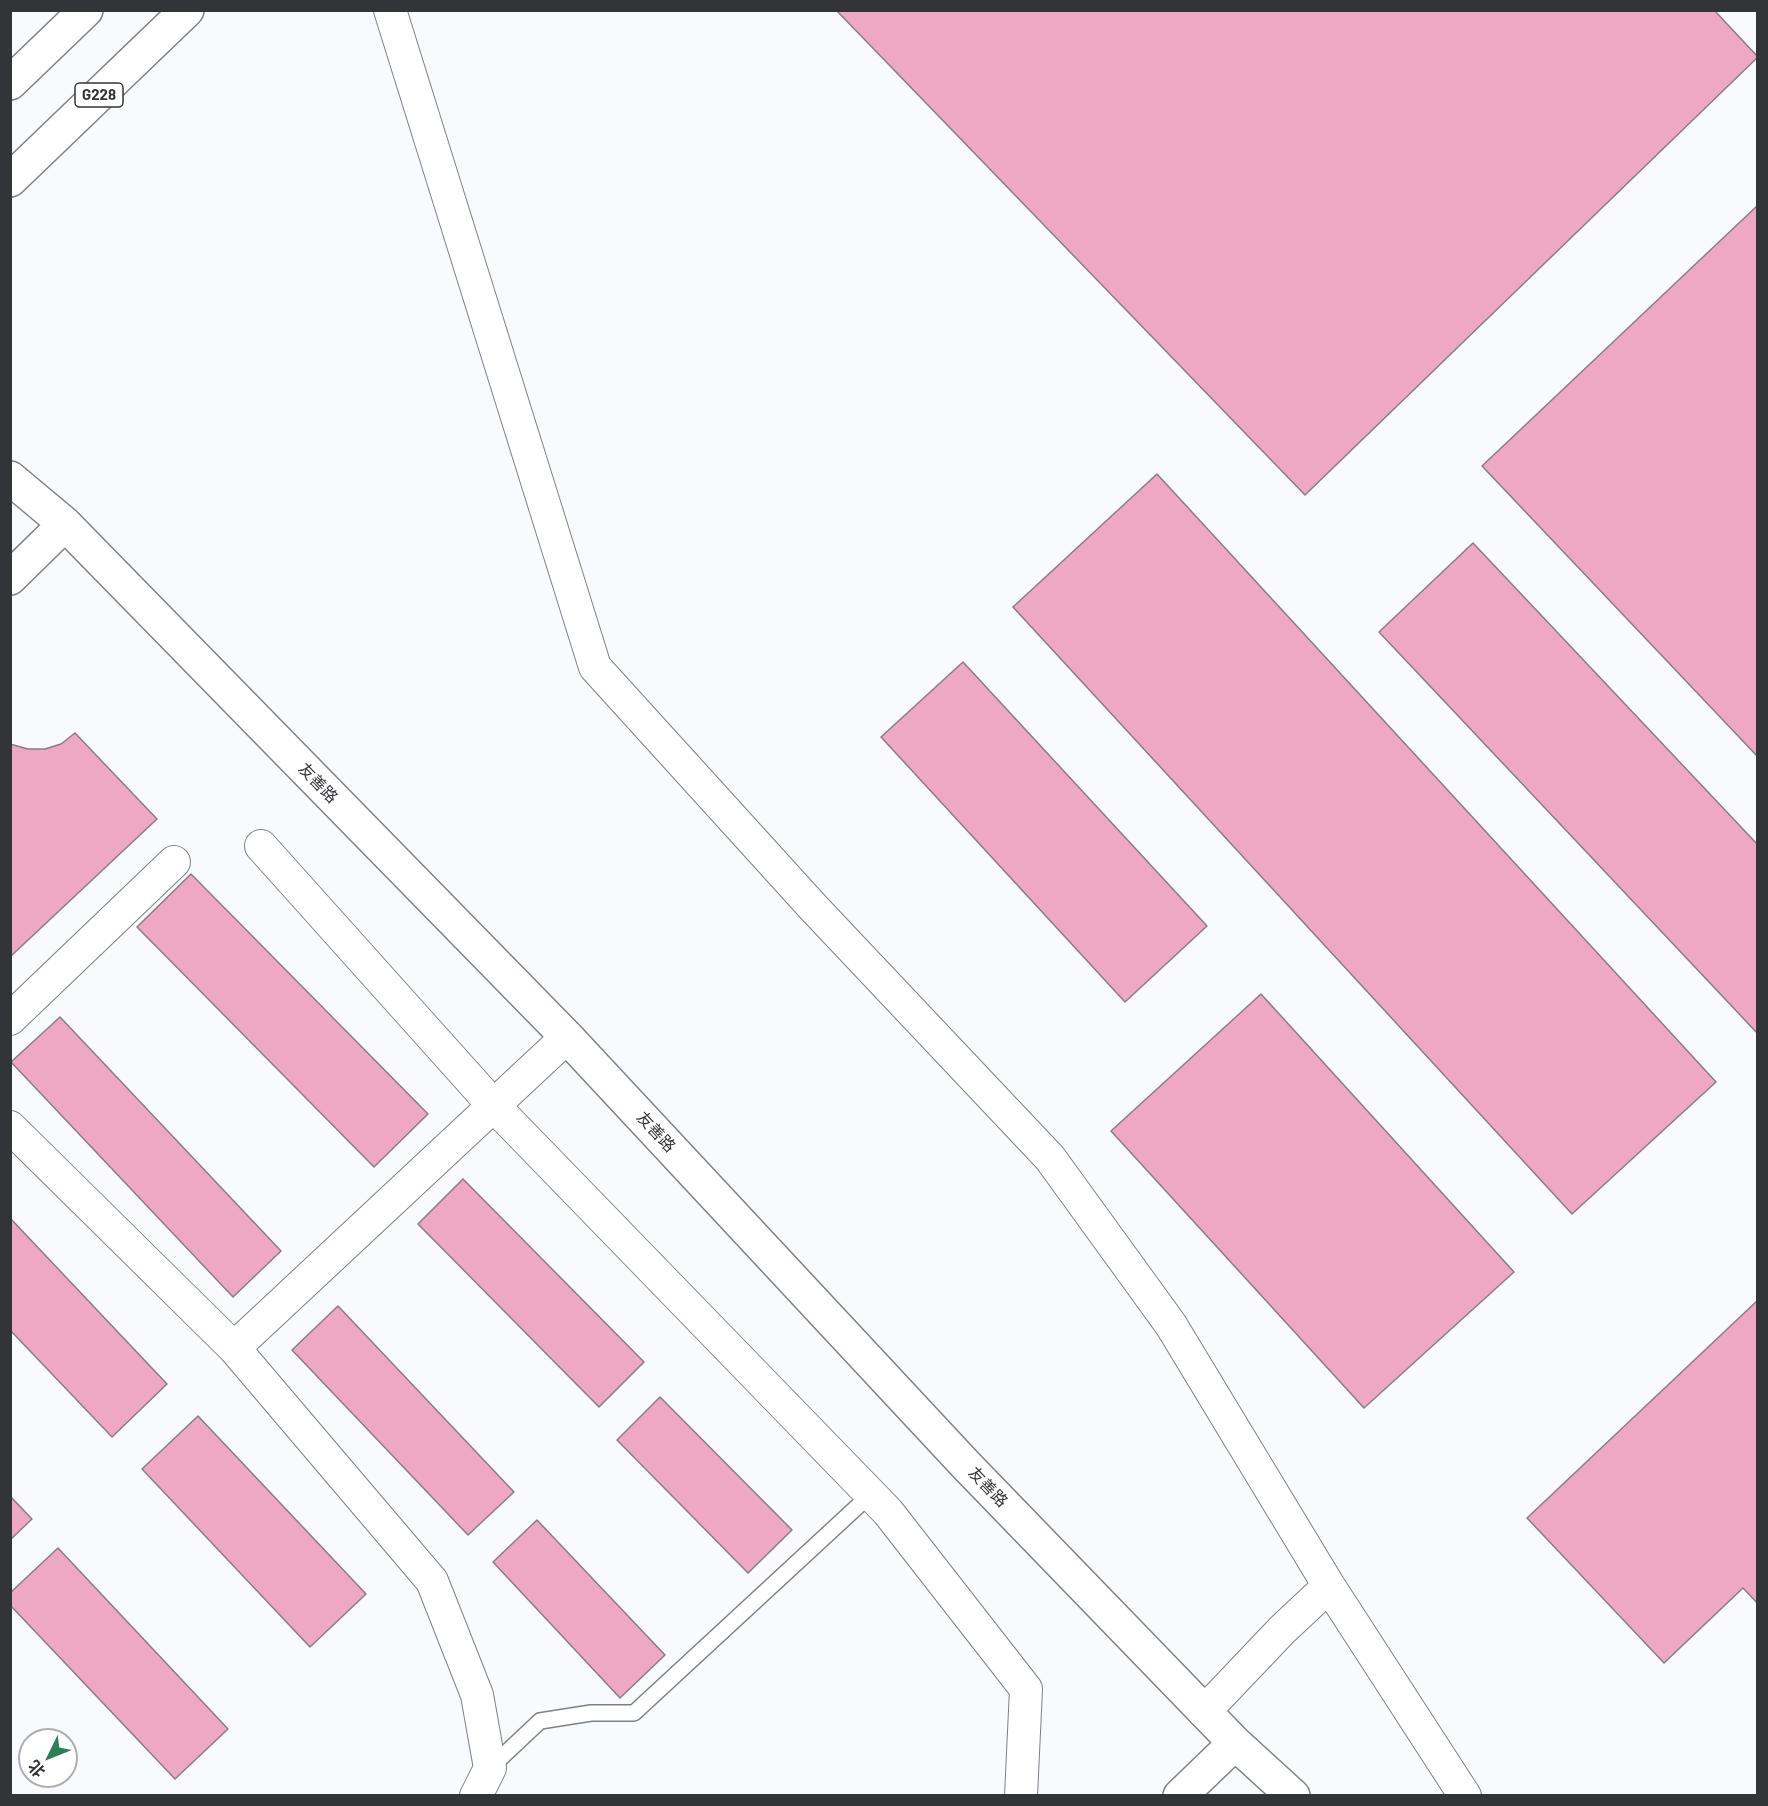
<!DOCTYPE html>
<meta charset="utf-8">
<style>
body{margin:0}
#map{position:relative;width:1768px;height:1806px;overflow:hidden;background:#f8fafe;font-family:Barlow,"Noto Sans SC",sans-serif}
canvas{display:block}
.frame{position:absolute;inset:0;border:12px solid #333438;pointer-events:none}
.north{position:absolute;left:18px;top:1728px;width:60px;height:60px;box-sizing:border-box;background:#fff;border:2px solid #adaeaf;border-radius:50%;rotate:227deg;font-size:16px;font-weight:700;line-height:24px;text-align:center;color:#333438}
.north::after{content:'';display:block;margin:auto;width:21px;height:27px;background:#2b8155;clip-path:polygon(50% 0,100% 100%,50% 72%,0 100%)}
</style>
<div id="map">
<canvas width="1768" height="1806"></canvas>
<div class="frame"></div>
<div class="north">北</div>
</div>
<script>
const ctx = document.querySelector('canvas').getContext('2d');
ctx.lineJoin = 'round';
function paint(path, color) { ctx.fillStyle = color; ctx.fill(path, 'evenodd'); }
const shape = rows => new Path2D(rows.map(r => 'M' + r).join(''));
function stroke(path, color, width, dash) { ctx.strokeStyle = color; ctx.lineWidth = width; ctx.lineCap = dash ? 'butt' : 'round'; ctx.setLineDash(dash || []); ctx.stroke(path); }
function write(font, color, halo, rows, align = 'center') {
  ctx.font = font + ' Barlow,"Noto Sans SC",sans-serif'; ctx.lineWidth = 6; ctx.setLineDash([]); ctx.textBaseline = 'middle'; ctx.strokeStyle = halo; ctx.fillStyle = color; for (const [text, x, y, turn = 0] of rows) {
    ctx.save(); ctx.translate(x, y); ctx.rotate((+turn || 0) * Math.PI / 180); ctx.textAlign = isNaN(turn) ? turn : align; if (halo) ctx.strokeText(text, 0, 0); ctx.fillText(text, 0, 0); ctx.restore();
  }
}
const building = shape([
 [836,10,1714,10,1758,57,1305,495,836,10],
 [1758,205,1758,757,1482,466,1758,205],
 [1157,474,1716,1082,1572,1214,1013,607,1157,474],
 [1473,543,1758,845,1758,1034,1379,632,1473,543],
 [963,662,1207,926,1125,1002,881,737,963,662],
 [75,733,157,819,10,957,10,744,28,749,45,749,61,744,75,733],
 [191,874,428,1114,374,1167,137,927,191,874],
 [1261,994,1514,1272,1364,1408,1111,1131,1261,994],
 [60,1017,281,1251,233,1297,11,1062,60,1017],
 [463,1179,644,1362,599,1407,418,1224,463,1179],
 [10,1218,167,1384,112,1437,10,1330,10,1218],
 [1758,1300,1758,1604,1743,1588,1664,1663,1527,1518,1758,1300],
 [338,1306,514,1492,468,1535,292,1350,338,1306],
 [660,1397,792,1530,748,1573,617,1440,660,1397],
 [198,1416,366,1594,310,1647,142,1469,198,1416],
 [10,1496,32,1519,10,1540,10,1496],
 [537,1520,665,1655,620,1698,493,1562,537,1520],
 [58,1548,228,1729,175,1779,10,1605,10,1593,58,1548]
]);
const service = shape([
 [490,1768,540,1721,591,1713,634,1713,871,1494]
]);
const minor = shape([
 [390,10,595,667,812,906,1050,1158,1171,1325,1329,1586,1465,1796],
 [261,846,494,1106,888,1512,1026,1689,1021,1796],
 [10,1019,174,862],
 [10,1127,234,1348,432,1581,477,1695,490,1768,476,1796],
 [234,1348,567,1037],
 [1204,1712,1282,1630,1329,1586]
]);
const tertiary = shape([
 [10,478,65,524,567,1037,965,1464,1235,1743,1293,1796],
 [10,578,65,524],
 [1180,1796,1235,1743]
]);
const trunk = shape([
 [10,83,86,10],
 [10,180,187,10]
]);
const shields = [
 [99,95,48]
];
const shieldNames = [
 ["G228",99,95]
];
const streetNames = [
 ["友善路",318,783,46],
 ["友善路",656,1132,47],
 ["友善路",988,1487,46]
];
paint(building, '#eea8c3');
stroke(building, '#887d81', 1.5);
stroke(service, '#7c8089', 18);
stroke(minor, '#7c8089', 34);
stroke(tertiary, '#7c8089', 36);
stroke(trunk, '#7c8089', 36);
stroke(service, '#fff', 15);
stroke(minor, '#fff', 32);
stroke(tertiary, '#fff', 33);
stroke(trunk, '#fff', 33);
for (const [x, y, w] of shields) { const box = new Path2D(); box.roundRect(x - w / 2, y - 12, w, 24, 4.5); ctx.fillStyle = '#fff'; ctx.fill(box); stroke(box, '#333438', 1.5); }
write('bold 15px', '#333438', null, shieldNames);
write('16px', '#333438', '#fff', streetNames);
</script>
